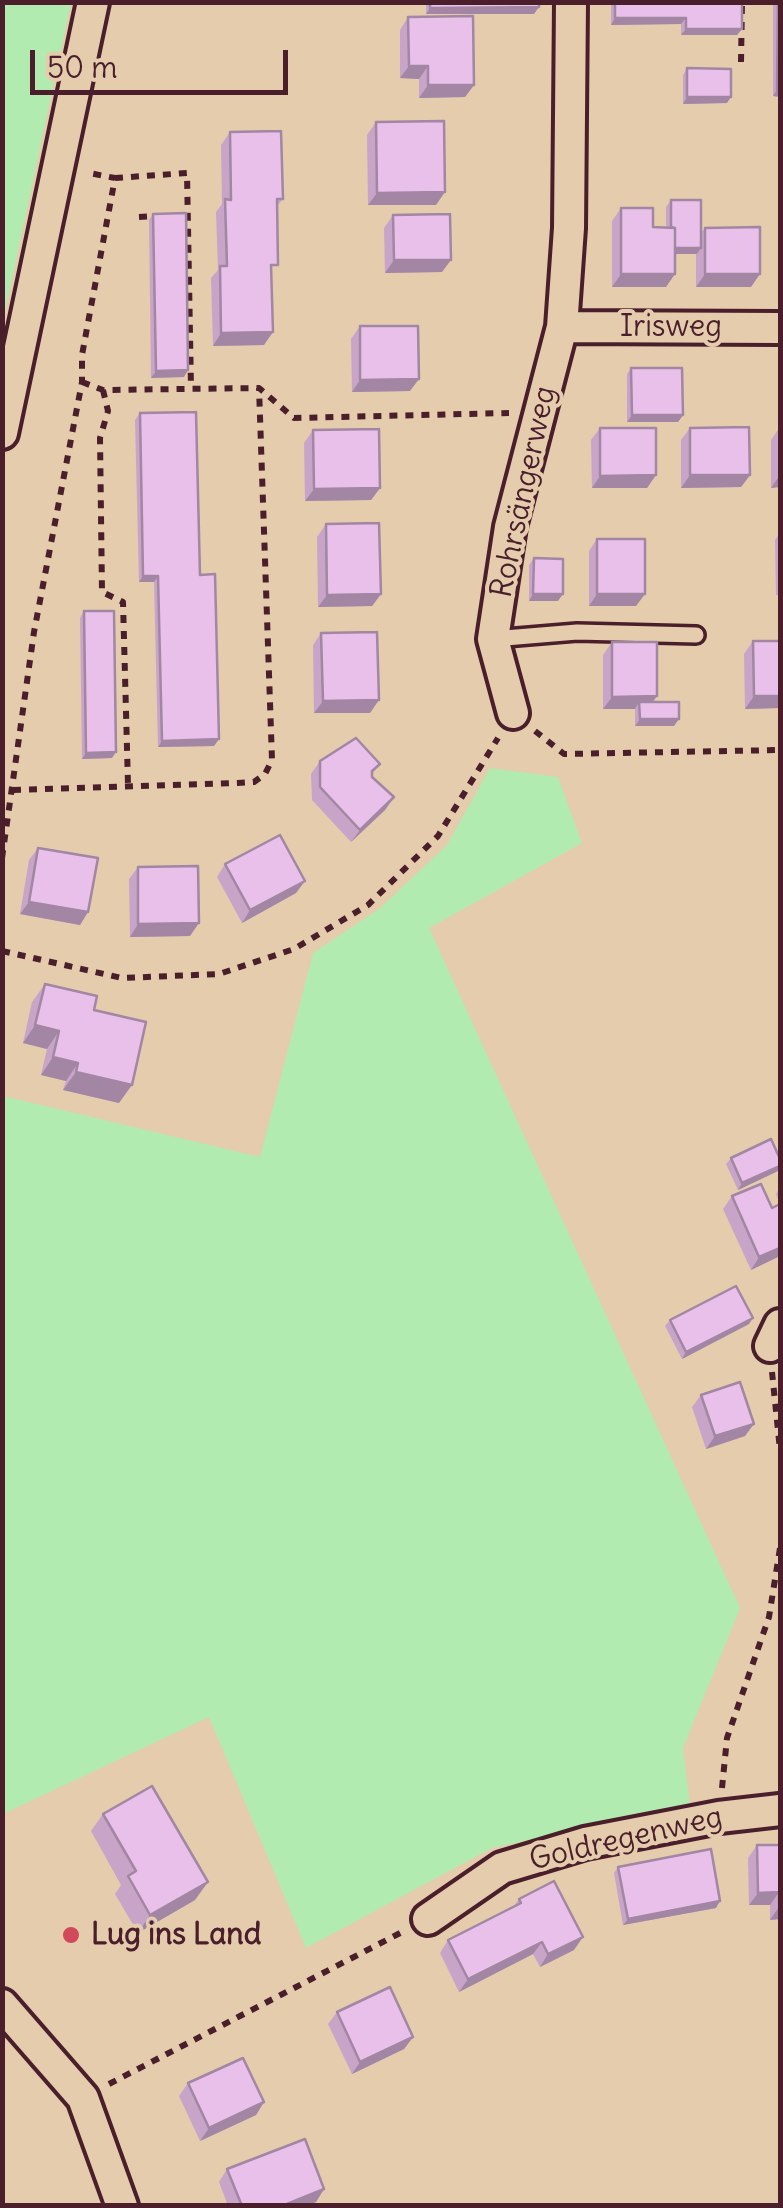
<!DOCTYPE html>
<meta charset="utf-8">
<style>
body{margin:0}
#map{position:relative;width:783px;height:2208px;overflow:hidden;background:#e4ccad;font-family:Delius,sans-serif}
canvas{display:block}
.frame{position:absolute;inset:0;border:5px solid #4a1f2b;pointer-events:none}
.scale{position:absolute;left:30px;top:50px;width:258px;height:45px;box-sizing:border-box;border:5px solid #4a1f2b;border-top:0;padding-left:12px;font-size:30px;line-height:35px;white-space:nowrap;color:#4a1f2b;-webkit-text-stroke:8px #e4ccad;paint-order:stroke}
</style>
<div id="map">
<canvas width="783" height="2208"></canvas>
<div class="frame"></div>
<div class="scale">50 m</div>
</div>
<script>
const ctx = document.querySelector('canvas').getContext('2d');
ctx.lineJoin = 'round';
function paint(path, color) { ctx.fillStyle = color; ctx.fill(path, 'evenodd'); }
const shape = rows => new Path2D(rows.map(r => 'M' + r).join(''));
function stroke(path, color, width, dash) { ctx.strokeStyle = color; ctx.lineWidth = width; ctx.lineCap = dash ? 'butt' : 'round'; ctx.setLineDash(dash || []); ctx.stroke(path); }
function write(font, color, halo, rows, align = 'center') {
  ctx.font = font + ' Delius,sans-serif'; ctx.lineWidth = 8; ctx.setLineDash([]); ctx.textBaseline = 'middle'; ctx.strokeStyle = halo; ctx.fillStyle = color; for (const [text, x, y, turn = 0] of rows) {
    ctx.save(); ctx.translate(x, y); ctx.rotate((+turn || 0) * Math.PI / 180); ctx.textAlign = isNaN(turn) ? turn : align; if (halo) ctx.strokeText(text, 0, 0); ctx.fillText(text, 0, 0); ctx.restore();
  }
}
const green = shape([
 [3,2,71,3,3,321,2,3],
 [490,768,558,777,582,843,429,928,740,1608,683,1748,690,1806,492,1848,306,1948,209,1717,3,1814,3,1096,260,1157,313,953,379,909,447,845]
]);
const path = shape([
 [741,62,742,2],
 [115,178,187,173,191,388],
 [139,217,158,216],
 [82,382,103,390,259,388,294,418,509,413],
 [103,390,108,411,100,438,102,592,123,602,128,785],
 [535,731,564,754,780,750],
 [13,790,238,783,254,782,265,774,272,760,259,388],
 [2,858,34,632,82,382,82,355,115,178,89,173],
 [2,951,122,978,219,974,294,949,368,905,438,836,498,738],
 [772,1372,780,1450],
 [722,1788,727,1738,769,1617,780,1548],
 [109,2084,404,1931]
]);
const lane = shape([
 [493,639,577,632,696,635]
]);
const street = shape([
 [562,327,780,328],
 [2,433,93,2],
 [513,713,493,639,510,527,562,327,569,228,571,2],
 [770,1346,780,1325],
 [428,1919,502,1868,585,1843,719,1817,780,1810],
 [2,2005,83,2098,122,2206]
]);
const wall = shape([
 [426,2,539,2,534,14,426,14],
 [611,2,742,2,737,35,681,35,681,24,611,25],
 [773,2,780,2,780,97,773,96],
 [408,17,474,85,465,97,419,98,419,79,400,78,400,30],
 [687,68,727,103,683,104,683,75],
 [376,122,436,205,368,205,367,135],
 [230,132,283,199,277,206,264,345,213,346,211,278,218,270,216,212,222,204,221,145],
 [671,200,701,233,705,228,751,287,696,287,696,254,675,254,666,287,612,287,612,221,621,208,653,227,666,227,666,207],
 [153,214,184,377,151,378,149,220],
 [393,215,442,272,385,273,384,228],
 [780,238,780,286,779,286,779,240],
 [360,326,410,391,352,392,351,339],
 [631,368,683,415,678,422,627,422,627,374],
 [140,413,219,739,214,746,158,747,154,582,139,582,135,420],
 [780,427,780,487,771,488,771,440],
 [600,428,656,475,647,488,592,488,591,440],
 [690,428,750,475,741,487,681,488,681,440],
 [313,430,380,488,371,500,305,501,304,443],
 [326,524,381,594,372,606,318,607,317,537],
 [780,532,780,595,776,595,775,540],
 [597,539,636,606,589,606,589,551],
 [534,558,558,601,529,601,529,565],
 [84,611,112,758,82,759,80,618],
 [321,633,370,713,314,713,313,645],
 [753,641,780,708,745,709,744,654],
 [612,642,653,702,674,726,635,726,635,709,603,709,603,655],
 [320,761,380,764,372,774,372,777,394,797,385,810,351,842,312,800,311,774],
 [38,848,88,912,80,925,20,914,29,860],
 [225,864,296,893,242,923,217,877],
 [138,867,190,936,130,937,129,879],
 [45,984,94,1010,119,1103,63,1090,66,1081,41,1075,47,1049,23,1043,32,1002],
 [731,1158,780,1159,780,1168,778,1171,738,1190,726,1164],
 [780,1187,780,1256,751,1270,723,1209,732,1196,772,1208,780,1204,776,1194],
 [670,1320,749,1324,682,1359,665,1326],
 [701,1395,745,1436,706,1449,692,1407],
 [103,1814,195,1900,138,1933,115,1894,121,1885,91,1831],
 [757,1845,780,1845,780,1919,770,1920,770,1905,749,1905,748,1858],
 [618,1867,716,1908,623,1925,614,1873],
 [519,1899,574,1950,540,1967,533,1954,459,1992,440,1953,448,1940,513,1907],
 [337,2012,413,2037,404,2049,352,2074,328,2024],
 [188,2083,264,2102,256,2115,200,2141,179,2096],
 [227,2169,324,2189,316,2202,306,2206,228,2206,219,2182]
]);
const shadedWall = shape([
 [169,2,249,2,168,4],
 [539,7,534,14,426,14,430,8],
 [615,18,686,18,681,24,611,25],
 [686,29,742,29,737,35,681,35],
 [409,66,428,66,419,79,400,78],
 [428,85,474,85,465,97,419,98],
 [777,90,780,90,780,97,773,96],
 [687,97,731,97,727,103,683,104],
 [445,192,436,205,368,205,377,193],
 [671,248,701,248,697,254,666,254],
 [394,260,451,260,442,272,385,273],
 [621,274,675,274,666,287,612,287],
 [705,274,760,274,751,287,696,287],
 [273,332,264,345,213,346,221,333],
 [188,370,184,377,151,378,156,371],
 [419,379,410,391,352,392,360,380],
 [632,415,683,415,678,422,627,422],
 [656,475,647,488,592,488,600,476],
 [690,475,750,475,741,487,681,488],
 [780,475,780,487,771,488],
 [380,488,371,500,305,501,314,489],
 [143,576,158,576,154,582,139,582],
 [381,594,372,606,318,607,327,595],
 [533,594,563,594,558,601,529,601],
 [597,594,645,594,636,606,589,606],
 [657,696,648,709,639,702,635,709,603,709,612,697],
 [754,696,780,696,780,708,745,709],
 [379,700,370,713,314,713,323,701],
 [640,719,679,719,674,726,635,726],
 [219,739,214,746,158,747,162,741],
 [116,752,112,758,82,759,86,753],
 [394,797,385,810,351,842,360,830],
 [305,881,296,893,242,923,250,910],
 [29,902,88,912,80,925,20,914],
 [199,923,190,936,130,937,138,924],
 [35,1025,59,1031,47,1049,23,1043],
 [53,1057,78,1063,66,1081,41,1075],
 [76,1072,132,1085,119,1103,63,1090],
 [780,1166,778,1171,738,1190,742,1183],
 [780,1248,780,1256,751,1270,759,1257],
 [753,1318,749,1324,682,1359,686,1352],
 [754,1424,745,1436,706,1449,715,1436],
 [208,1882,195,1900,138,1933,150,1915],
 [779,1892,770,1905,749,1905,758,1893],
 [720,1901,716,1908,623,1925,628,1919],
 [779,1907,780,1907,780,1919,770,1920],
 [583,1937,574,1950,540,1967,548,1954],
 [542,1942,533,1954,459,1992,468,1979],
 [413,2037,404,2049,352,2074,360,2062],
 [264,2102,256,2115,200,2141,209,2128],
 [324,2189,316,2202,306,2206,282,2206]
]);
const building = shape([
 [430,2,539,2,539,7,430,8,430,2],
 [615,2,742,2,742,29,686,29,686,18,615,18,615,2],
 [778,2,780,2,780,90,777,90,778,2],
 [473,16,474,85,428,85,428,66,409,66,408,17,473,16],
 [687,68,731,69,731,97,687,97,687,68],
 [444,121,445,192,377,193,376,122,444,121],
 [281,131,283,199,277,199,278,265,271,265,273,332,221,333,220,266,227,266,225,199,231,200,230,132,281,131],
 [671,200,701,200,701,248,675,248,675,228,671,227,671,200],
 [621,208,653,208,653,227,675,228,675,274,621,274,621,208],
 [186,213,188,370,156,371,153,214,186,213],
 [450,214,451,260,394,260,393,215,450,214],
 [760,227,760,274,705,274,705,228,760,227],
 [360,326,418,326,419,379,360,380,360,326],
 [631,368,682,368,683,415,632,415,631,368],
 [196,412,200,575,215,574,219,739,162,741,158,576,143,576,140,413,196,412],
 [749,427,750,475,690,475,690,428,749,427],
 [600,428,656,428,656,475,600,476,600,428],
 [379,429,380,488,314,489,313,430,379,429],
 [379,523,381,594,327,595,326,524,379,523],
 [597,539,645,539,645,594,597,594,597,539],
 [534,558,563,559,563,594,533,594,534,558],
 [84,611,114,611,116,752,86,753,84,611],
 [377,632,379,700,323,701,321,633,377,632],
 [753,641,780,641,780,696,754,696,753,641],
 [612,642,657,642,657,696,612,697,612,642],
 [639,702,679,702,679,719,640,719,639,702],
 [356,738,380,764,372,771,372,777,394,797,360,830,320,787,320,761,356,738],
 [280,835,305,881,250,910,225,864,280,835],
 [38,848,98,858,88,912,29,902,38,848],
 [198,866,199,923,138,924,138,867,198,866],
 [45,984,97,996,94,1010,146,1022,132,1085,76,1072,78,1063,53,1057,59,1031,35,1025,45,984],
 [771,1139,780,1159,780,1166,742,1183,731,1158,771,1139],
 [761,1184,772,1208,780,1204,780,1248,759,1257,732,1196,761,1184],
 [736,1286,753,1318,686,1352,670,1320,736,1286],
 [740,1382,754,1424,715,1436,701,1395,740,1382],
 [152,1786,208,1882,150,1915,128,1876,136,1871,103,1814,152,1786],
 [757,1845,780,1845,780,1907,779,1907,779,1892,758,1893,757,1845],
 [711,1849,720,1901,628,1919,618,1867,711,1849],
 [554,1881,583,1937,548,1954,542,1942,468,1979,448,1940,521,1903,519,1899,554,1881],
 [390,1987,413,2037,360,2062,337,2012,390,1987],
 [243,2058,264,2102,209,2128,188,2083,243,2058],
 [305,2139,324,2189,282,2206,242,2206,227,2169,305,2139]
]);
const markers = [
 [71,1935,10,"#d1495b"]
];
const streetNames = [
 ["Irisweg",671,327],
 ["Rohrsängerweg",524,492,-78],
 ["Goldregenweg",626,1839,-13]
];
const poiNames = [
 ["Lug ins Land",91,1935]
];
paint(green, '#b2ebaf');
stroke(lane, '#4a1f2b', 22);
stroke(street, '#4a1f2b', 38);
stroke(path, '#4a1f2b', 6, [8, 8]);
stroke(lane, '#e4ccad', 15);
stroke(street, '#e4ccad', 30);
paint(wall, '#c8a5c8');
paint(shadedWall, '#a286a3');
paint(building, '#e8c0e9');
stroke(building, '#a286a3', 2.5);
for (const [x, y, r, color] of markers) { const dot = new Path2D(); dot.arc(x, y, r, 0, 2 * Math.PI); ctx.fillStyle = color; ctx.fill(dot); stroke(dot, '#e4ccad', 4); }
write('30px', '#4a1f2b', '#e4ccad', streetNames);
write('bold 30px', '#4a1f2b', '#e4ccad', poiNames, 'left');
</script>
